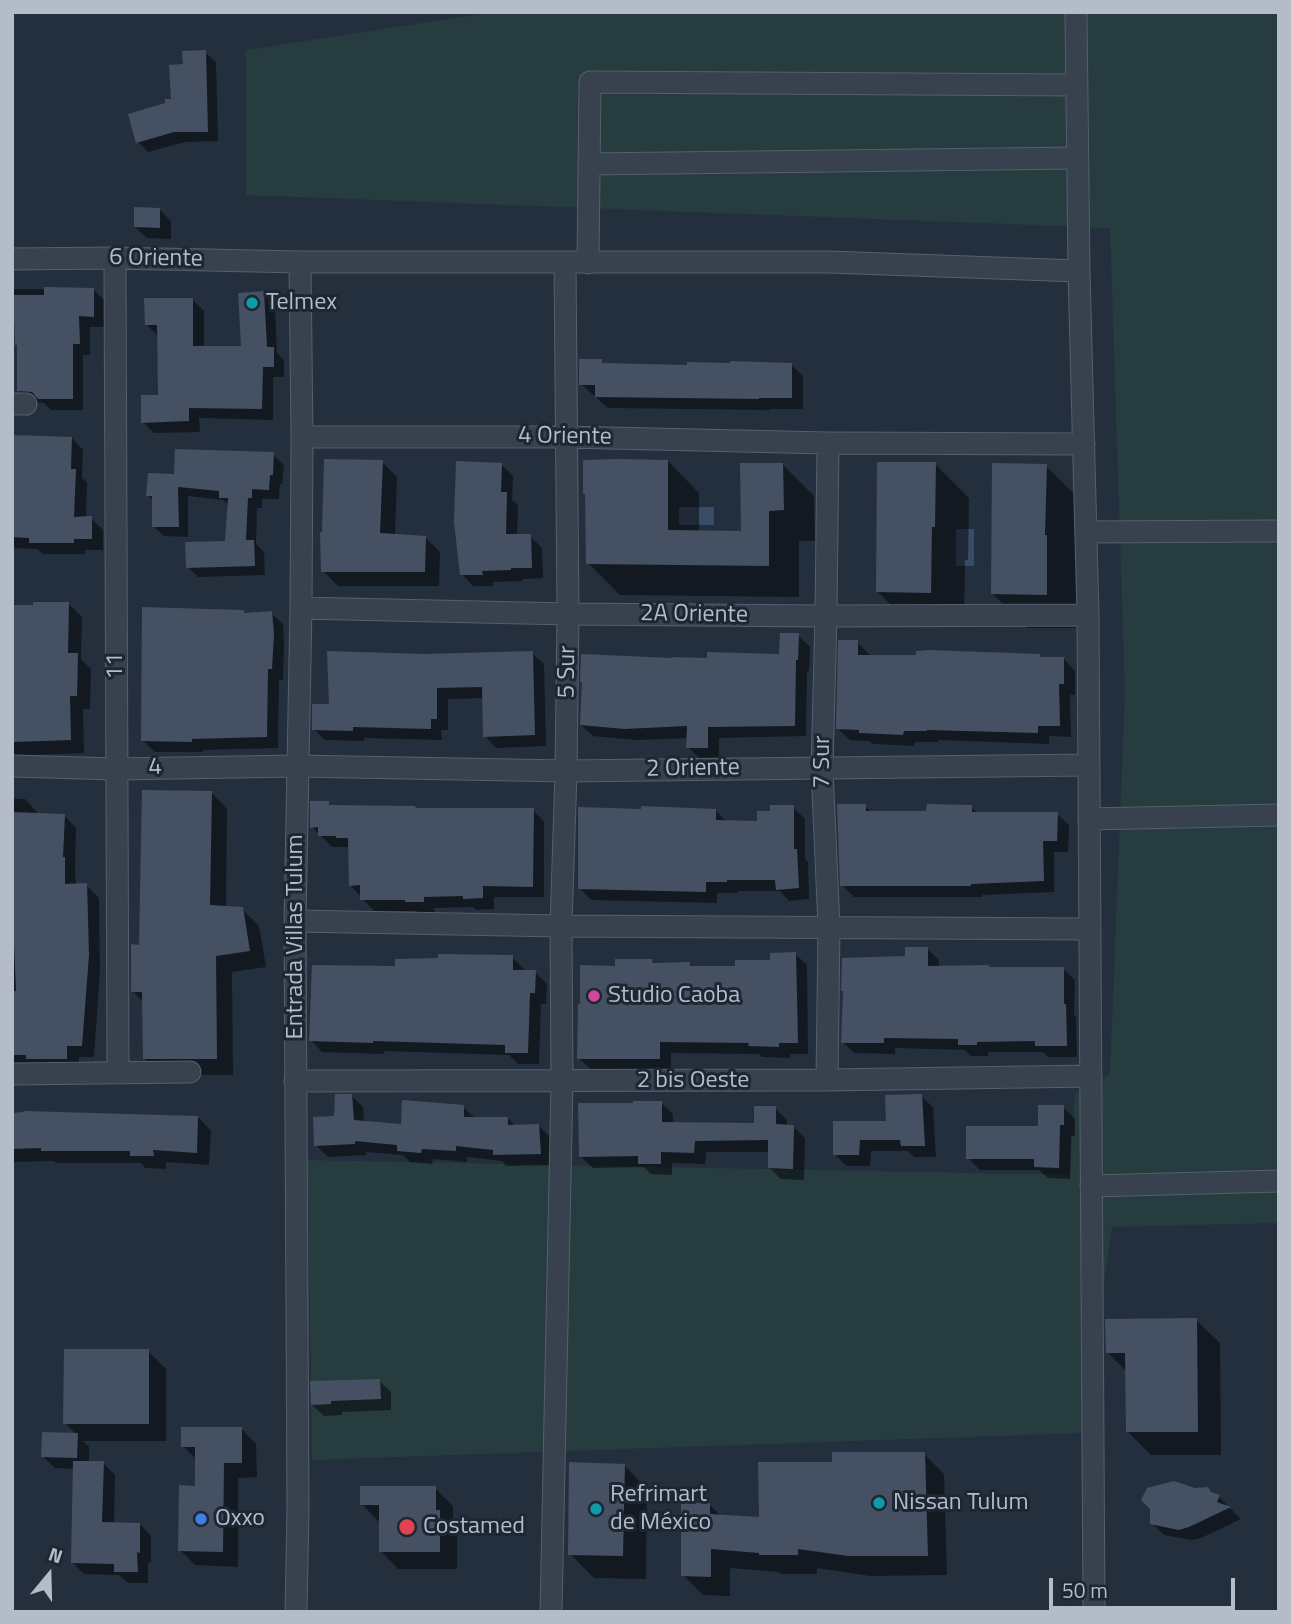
<!DOCTYPE html>
<meta charset="utf-8">
<style>
body{margin:0}
#map{position:relative;width:1291px;height:1624px;overflow:hidden;background:#242f3e;font-family:"Titillium Web",sans-serif}
canvas{display:block}
.frame{position:absolute;inset:0;border:14px solid #b4bcc9;pointer-events:none}
.north{position:absolute;left:14px;top:1540px;width:70px;height:70px;-webkit-text-stroke:5px #1d2633;paint-order:stroke;rotate:19deg;font-size:19px;font-weight:700;line-height:28px;text-align:center;color:#b4bcc9}
.north::after{content:'';display:block;margin:auto;width:24px;height:32px;background:#b4bcc9;clip-path:polygon(50% 0,100% 100%,50% 72%,0 100%)}
.scale{position:absolute;left:1049px;top:1578px;width:186px;height:32px;box-sizing:border-box;border:4px solid #b4bcc9;border-top:0;padding-left:9px;font-size:21px;line-height:24px;white-space:nowrap;color:#b4bcc9;-webkit-text-stroke:5px #1d2633;paint-order:stroke}
</style>
<div id="map">
<canvas width="1291" height="1624"></canvas>
<div class="frame"></div>
<div class="north">N</div>
<div class="scale">50 m</div>
</div>
<script>
const ctx = document.querySelector('canvas').getContext('2d');
ctx.lineJoin = 'round';
function paint(path, color) { ctx.fillStyle = color; ctx.fill(path, 'evenodd'); }
const shape = rows => new Path2D(rows.map(r => 'M' + r).join(''));
function stroke(path, color, width, dash) { ctx.strokeStyle = color; ctx.lineWidth = width; ctx.lineCap = dash ? 'butt' : 'round'; ctx.setLineDash(dash || []); ctx.stroke(path); }
function write(font, color, halo, rows, align = 'center') {
  ctx.font = font + ' "Titillium Web",sans-serif'; ctx.lineWidth = 6; ctx.setLineDash([]); ctx.textBaseline = 'middle'; ctx.strokeStyle = halo; ctx.fillStyle = color; for (const [text, x, y, turn = 0] of rows) {
    ctx.save(); ctx.translate(x, y); ctx.rotate((+turn || 0) * Math.PI / 180); ctx.textAlign = isNaN(turn) ? turn : align; if (halo) ctx.strokeText(text, 0, 0); ctx.fillText(text, 0, 0); ctx.restore();
  }
}
const green = shape([
 [494,12,1279,12,1279,1223,1112,1227,1083,1433,312,1460,308,1177,306,1160,1070,1175,1075,1094,1110,1074,1125,692,1110,228,246,195,246,50]
]);
const water = shape([
 [679,507,714,507,714,525,679,525],
 [956,529,974,529,974,566,956,566]
]);
const shadow = shape([
 [205,52,216,62,218,141,185,142,148,152,138,142,172,101,184,66],
 [160,210,171,221,171,239,147,238,135,227],
 [12,289,93,289,105,301,104,327,90,327,90,355,83,355,83,410,51,410,44,403,30,402,19,390,18,347,16,345,16,331,12,332],
 [264,293,275,304,277,353,284,360,284,377,273,377,273,420,199,418,200,432,154,433,143,422,159,396,157,335,146,324,193,300,204,311,204,348,243,348],
 [601,361,605,365,689,366,791,365,803,376,803,409,770,409,770,410,608,408,581,384],
 [12,437,72,438,83,450,82,478,87,482,86,518,91,518,103,530,103,550,85,550,85,554,43,554,37,549,12,548],
 [273,454,284,465,282,484,280,484,279,499,262,499,262,508,257,508,256,544,264,552,265,575,198,577,188,567,227,542,229,506,223,500,188,496,188,537,164,536,153,526,154,501,148,495,176,476],
 [668,461,699,493,699,533,743,533,783,465,814,496,815,541,799,541,799,597,620,595,588,563,587,495],
 [382,462,397,477,395,536,425,537,440,552,439,586,338,586,323,571],
 [935,464,969,498,968,560,965,560,964,626,911,625,877,591],
 [502,465,513,476,512,500,518,505,517,536,530,536,542,548,543,578,522,579,522,581,493,582,493,586,473,586,462,574],
 [1046,466,1080,500,1080,628,1027,628,993,594],
 [69,604,82,617,81,659,91,669,90,709,83,709,84,753,32,755,32,762,12,762,12,607],
 [271,613,283,624,284,646,283,680,279,680,278,748,203,750,203,752,155,752,143,741,246,615],
 [798,635,810,647,809,671,807,671,806,736,719,738,719,759,700,759,688,747,688,738,637,740,593,736,581,725,709,659,781,655],
 [857,642,869,654,869,657,1039,655,1042,659,1064,659,1075,671,1075,695,1070,695,1071,737,1049,736,1049,744,938,740,938,742,915,742,914,746,873,744,869,741,850,740,838,729],
 [532,653,544,664,546,746,496,748,485,736,484,698,448,699,448,730,441,730,442,740,364,738,364,741,325,740,314,729,330,706,424,655],
 [211,792,227,809,226,908,242,909,259,926,266,967,232,972,233,1075,162,1075,145,1059,144,1003,133,991,140,946],
 [12,799,25,799,37,812,37,814,64,815,76,828,75,870,76,886,86,885,99,898,100,969,94,1057,79,1057,79,1071,12,1067],
 [328,803,332,807,417,810,533,810,544,822,544,897,494,897,494,909,476,910,473,907,434,908,435,913,418,913,416,911,374,911,350,885,350,850,347,847,332,847,312,827],
 [865,806,872,813,928,812,971,807,978,814,1057,814,1069,825,1068,852,1054,852,1054,892,982,895,982,897,854,897,842,885],
 [793,807,805,819,805,859,808,862,809,899,789,901,780,891,738,891,738,893,717,893,717,903,591,900,580,888,715,810,727,822,759,823,772,813],
 [927,949,939,960,939,967,1063,969,1075,980,1074,1015,1076,1017,1077,1057,1048,1057,1043,1052,988,1052,988,1056,971,1056,965,1050,895,1048,895,1054,854,1053,843,1042,907,958],
 [795,954,807,965,808,1054,790,1054,790,1058,762,1057,759,1054,671,1053,671,1070,591,1070,579,1058,617,968,652,960,656,964,690,964,693,968,737,968,772,962],
 [512,957,524,969,524,972,535,972,547,984,546,1004,541,1004,539,1064,518,1064,509,1055,384,1051,384,1054,322,1052,311,1040,397,968],
 [352,1096,363,1107,364,1123,403,1125,463,1107,475,1118,508,1118,515,1126,539,1126,550,1137,552,1165,506,1166,502,1161,467,1157,467,1162,433,1159,432,1164,410,1162,403,1155,366,1152,366,1155,328,1157,316,1145],
 [921,1096,933,1107,936,1157,914,1157,908,1151,871,1151,870,1166,846,1166,835,1154,888,1123],
 [661,1103,673,1114,673,1124,755,1124,775,1108,787,1120,787,1126,793,1126,805,1138,804,1180,781,1179,770,1168,770,1152,706,1152,705,1164,672,1163,672,1175,651,1174,644,1167,593,1168,581,1157],
 [1063,1107,1075,1119,1075,1136,1071,1136,1070,1179,1048,1178,1039,1170,980,1170,968,1158,1040,1128],
 [12,1113,198,1117,211,1131,209,1165,166,1162,166,1169,145,1168,141,1163,56,1163,54,1161,12,1162],
 [1196,1320,1220,1343,1221,1455,1151,1455,1128,1432,1127,1372,1107,1352],
 [148,1351,166,1369,166,1441,83,1441,89,1447,89,1463,103,1463,115,1475,114,1524,140,1524,151,1536,151,1563,148,1563,148,1583,128,1583,119,1575,84,1574,72,1562,75,1469,55,1468,43,1457,77,1435,65,1423],
 [379,1381,391,1392,391,1410,342,1412,342,1415,324,1416,312,1405],
 [241,1428,256,1444,257,1477,238,1478,238,1567,195,1565,180,1550,196,1488,197,1460,183,1446],
 [924,1454,944,1474,947,1575,870,1576,817,1568,817,1574,781,1574,778,1572,730,1568,730,1596,703,1595,683,1575,709,1504,721,1516,760,1519,834,1463],
 [624,1465,647,1489,646,1579,594,1578,570,1554],
 [435,1488,453,1506,453,1526,457,1530,457,1569,398,1569,381,1551,379,1522,362,1504],
 [1208,1489,1214,1495,1219,1497,1241,1519,1201,1538,1192,1540,1164,1535,1152,1523]
]);
const building = shape([
 [206,50,208,132,174,132,136,143,128,114,165,103,165,99,171,99,169,65,183,64,182,51],
 [134,207,160,208,160,228,134,227],
 [44,287,94,288,94,317,79,316,80,344,73,344,73,399,38,399,32,392,17,391,17,345,15,345,14,320,12,320,12,295,44,295],
 [264,291,267,347,274,347,274,367,263,367,262,409,189,408,189,421,141,423,141,395,158,395,157,325,145,325,144,298,193,298,193,346,241,346,238,293],
 [579,359,602,359,602,363,687,365,687,362,730,363,730,361,792,363,792,398,759,398,759,399,595,397,595,385,579,385],
 [12,435,72,437,71,469,76,469,74,517,92,516,92,539,74,539,74,543,29,543,29,538,12,537],
 [175,449,274,452,273,475,270,475,269,490,252,489,252,498,248,498,246,540,254,540,255,566,186,568,185,542,225,541,228,498,219,498,219,491,178,487,179,527,152,527,152,496,146,496,148,473,174,474],
 [324,459,383,460,380,533,426,536,425,572,321,572,320,532,322,532],
 [616,459,668,460,668,530,741,531,740,463,783,463,784,510,769,511,769,566,586,564,585,494,583,494,583,460],
 [456,461,502,463,501,492,507,492,506,534,531,534,532,568,511,568,511,570,482,571,483,575,460,575,454,522],
 [877,462,936,462,935,527,932,527,931,593,876,592],
 [992,463,1047,464,1045,535,1047,535,1047,595,991,594],
 [33,602,69,602,68,653,78,653,77,696,70,696,71,740,12,742,12,605,33,605],
 [142,607,244,610,244,613,272,611,274,634,272,669,268,669,267,737,192,739,192,742,141,741],
 [780,633,799,633,798,660,796,660,795,726,708,727,708,748,686,748,687,726,624,729,580,725,582,682,580,682,581,654,672,658,672,657,707,658,707,652,779,654],
 [838,640,858,640,858,655,916,655,916,651,929,650,1040,654,1040,657,1064,657,1064,684,1059,684,1060,726,1038,726,1038,733,927,730,927,731,904,731,903,735,859,733,859,730,836,729],
 [327,651,424,654,533,651,535,735,483,737,482,687,437,688,437,719,431,719,431,729,353,727,353,731,312,730,312,704,329,704],
 [142,790,212,791,210,905,243,907,250,951,216,956,217,1059,143,1059,142,992,131,992,131,944,139,945],
 [310,801,329,801,329,805,415,806,416,808,534,808,533,887,483,886,483,898,463,899,463,896,424,897,424,902,405,902,405,900,360,900,360,885,349,886,348,838,336,838,336,836,318,836,318,827,310,828],
 [837,804,866,804,866,811,926,811,927,804,972,805,972,812,1058,812,1057,841,1043,841,1044,881,971,884,971,886,840,886],
 [770,805,794,805,794,849,797,849,799,888,776,890,775,880,727,880,727,882,706,882,706,892,578,889,578,807,641,809,641,806,716,809,716,820,757,821,757,811,770,811],
 [12,812,65,814,63,857,65,857,65,884,87,883,89,955,82,1046,67,1046,67,1059,26,1059,26,1055,12,1055,12,991,16,991,14,944,12,944],
 [905,947,928,947,928,966,989,965,989,967,1064,967,1064,1004,1066,1004,1067,1046,1035,1046,1035,1041,977,1042,977,1045,958,1045,958,1039,884,1038,884,1043,841,1043,843,991,841,991,842,958,905,956],
 [796,952,798,1043,779,1043,779,1047,748,1046,749,1043,660,1042,660,1059,577,1059,578,1004,580,1004,580,965,615,966,615,959,652,959,653,963,690,962,690,966,735,966,735,960,770,960,770,953],
 [438,954,513,955,513,970,536,970,535,993,530,993,528,1053,505,1053,505,1045,373,1041,373,1043,309,1041,312,965,395,966,395,959,438,958],
 [335,1094,352,1094,354,1120,401,1124,402,1100,464,1105,464,1117,508,1117,508,1125,539,1124,541,1154,493,1155,493,1150,456,1146,456,1151,422,1149,421,1153,397,1151,397,1145,355,1141,355,1144,314,1146,313,1117,334,1116],
 [922,1094,925,1146,901,1146,900,1140,860,1140,859,1155,833,1155,833,1121,886,1121,885,1095],
 [633,1101,662,1101,662,1122,754,1123,754,1106,776,1106,776,1124,794,1125,793,1169,768,1168,768,1140,695,1141,694,1153,661,1152,661,1164,638,1164,638,1156,579,1157,578,1103,633,1103],
 [1038,1105,1064,1105,1064,1125,1060,1125,1059,1168,1034,1167,1034,1159,966,1159,966,1126,1038,1126],
 [24,1111,198,1116,197,1153,153,1150,154,1156,130,1156,130,1151,41,1151,41,1148,12,1149,12,1113,24,1112],
 [1197,1318,1198,1432,1126,1432,1125,1353,1106,1353,1105,1319],
 [64,1349,149,1349,149,1424,63,1424],
 [380,1379,381,1399,331,1401,331,1404,311,1405,310,1381],
 [181,1427,242,1427,242,1463,224,1463,223,1552,178,1551,179,1485,195,1486,195,1447,181,1447],
 [42,1432,78,1433,77,1458,41,1457],
 [832,1452,925,1452,928,1556,848,1556,798,1549,798,1555,759,1555,759,1553,711,1549,711,1577,681,1576,681,1503,710,1503,710,1514,759,1517,758,1462,832,1462],
 [73,1461,104,1461,102,1522,140,1523,140,1553,137,1552,138,1572,114,1572,114,1564,71,1563],
 [569,1462,625,1464,623,1556,568,1555],
 [1174,1481,1195,1488,1208,1487,1211,1492,1220,1495,1217,1502,1231,1507,1189,1527,1179,1530,1150,1524,1150,1509,1141,1500,1147,1488],
 [360,1486,436,1486,436,1510,440,1510,440,1552,379,1552,379,1505,360,1505]
]);
const street = shape([
 [1076,16,1079,271,1088,615,1094,1612],
 [589,164,1077,158],
 [115,258,118,1073],
 [12,259,115,258,300,262,829,262,1079,271],
 [588,263,590,82,1076,85],
 [12,404,26,404],
 [302,437,566,437,828,443,1084,444],
 [1086,532,1279,531],
 [301,608,568,614,826,616,1088,615],
 [12,766,116,769,297,766,566,771,1088,765],
 [1089,819,1279,815],
 [295,921,561,926,1090,929],
 [12,1074,190,1072],
 [827,1080,829,927,822,768,826,616,828,443],
 [295,1081,827,1080,1091,1076],
 [1091,1186,1279,1181],
 [296,1612,298,1509,295,921,301,608,302,437,300,262],
 [551,1612,562,1082,561,926,566,771,568,614,565,263]
]);
const markers = [
 [252,303,7,"#0f9aa8"],
 [594,996,7,"#d1479c"],
 [879,1503,7,"#0f9aa8"],
 [596,1509,7,"#0f9aa8"],
 [201,1519,7,"#3f7fe0"],
 [407,1527,9,"#e0444e"]
];
const streetNames = [
 ["6 Oriente",156,259,1],
 ["4 Oriente",565,437,1],
 ["2A Oriente",694,615,1],
 ["11",116,666,-90],
 ["5 Sur",568,672,-89],
 ["7 Sur",823,762,-90],
 ["4",155,768,-1],
 ["2 Oriente",693,769,-1],
 ["Entrada Villas Tulum",296,937,-90],
 ["2 bis Oeste",693,1081]
];
const poiNames = [
 ["Telmex",266,303],
 ["Studio Caoba",608,996],
 ["Refrimart",610,1495],
 ["de México",610,1523],
 ["Nissan Tulum",893,1503],
 ["Oxxo",215,1519],
 ["Costamed",423,1527]
];
paint(green, '#263c3f');
paint(water, '#394c67');
paint(shadow, '#0007');
paint(building, '#455162');
stroke(street, '#565f6c', 23);
stroke(street, '#38414e', 21);
for (const [x, y, r, color] of markers) { const dot = new Path2D(); dot.arc(x, y, r, 0, 2 * Math.PI); ctx.fillStyle = color; ctx.fill(dot); stroke(dot, '#1d2633', 2.5); }
write('24px', '#b4bcc9', '#1d2633', streetNames);
write('24px', '#b4bcc9', '#1d2633', poiNames, 'left');
</script>
